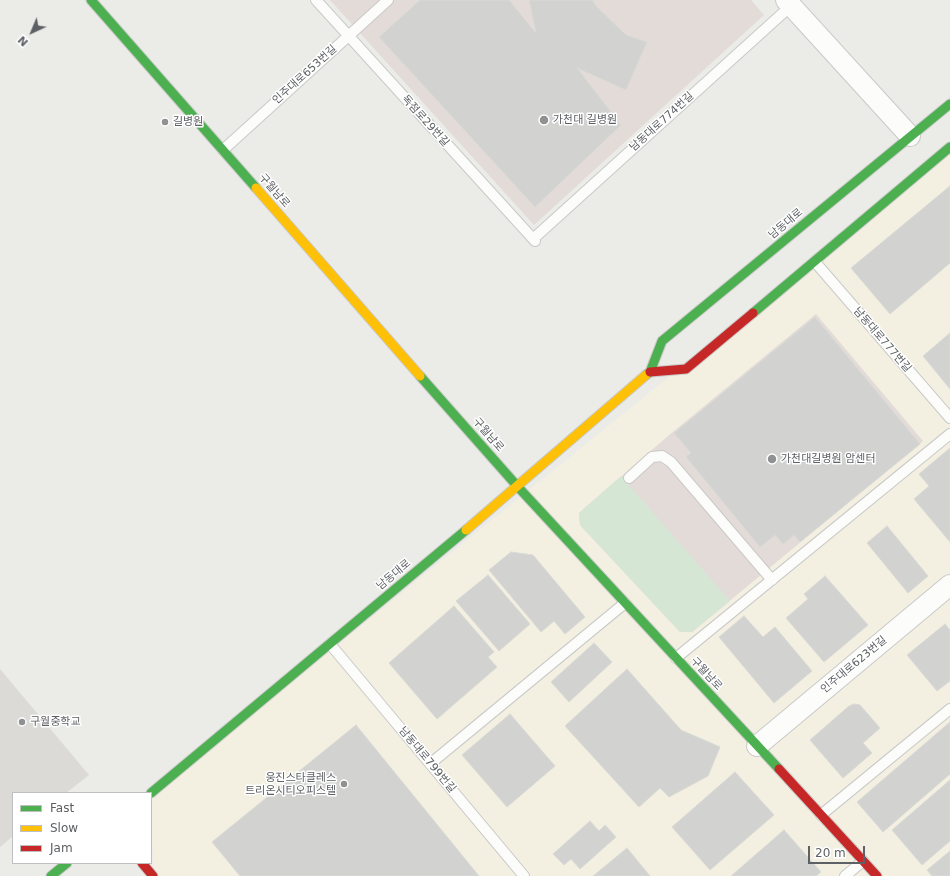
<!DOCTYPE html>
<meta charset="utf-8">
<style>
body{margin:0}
#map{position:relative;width:950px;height:876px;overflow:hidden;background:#ebebe7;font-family:"DejaVu Sans",sans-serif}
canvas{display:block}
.legend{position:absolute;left:12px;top:792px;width:140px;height:72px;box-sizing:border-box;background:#fff;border:1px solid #bebfc1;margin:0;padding:5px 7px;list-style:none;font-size:12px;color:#5d6064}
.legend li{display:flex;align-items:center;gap:8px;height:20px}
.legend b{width:20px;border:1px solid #bebfc1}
.north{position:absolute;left:12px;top:12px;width:40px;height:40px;-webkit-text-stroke:3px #fff;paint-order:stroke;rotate:224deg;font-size:11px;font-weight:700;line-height:16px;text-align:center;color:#5d6064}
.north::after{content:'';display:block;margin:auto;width:14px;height:18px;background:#5d6064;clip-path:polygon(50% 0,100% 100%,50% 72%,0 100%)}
.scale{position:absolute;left:808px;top:846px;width:57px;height:18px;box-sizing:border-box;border:2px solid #5d6064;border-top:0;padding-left:5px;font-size:12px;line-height:14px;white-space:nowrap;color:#5d6064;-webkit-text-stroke:3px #fff;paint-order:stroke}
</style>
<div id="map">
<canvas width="950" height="876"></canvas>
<ul class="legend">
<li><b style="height:5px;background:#4caf50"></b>Fast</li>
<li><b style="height:5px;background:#ffc107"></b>Slow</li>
<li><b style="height:5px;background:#c62828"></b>Jam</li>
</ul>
<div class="north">N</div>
<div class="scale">20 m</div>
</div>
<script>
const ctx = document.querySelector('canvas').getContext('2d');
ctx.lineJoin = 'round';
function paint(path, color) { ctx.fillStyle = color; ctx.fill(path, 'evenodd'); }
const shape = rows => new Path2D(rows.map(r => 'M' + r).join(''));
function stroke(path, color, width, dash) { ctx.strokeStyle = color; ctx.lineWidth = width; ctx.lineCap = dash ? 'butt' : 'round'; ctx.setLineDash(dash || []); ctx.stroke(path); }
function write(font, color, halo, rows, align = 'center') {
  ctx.font = font + ' "DejaVu Sans","Noto Sans KR",sans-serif'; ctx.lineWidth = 3; ctx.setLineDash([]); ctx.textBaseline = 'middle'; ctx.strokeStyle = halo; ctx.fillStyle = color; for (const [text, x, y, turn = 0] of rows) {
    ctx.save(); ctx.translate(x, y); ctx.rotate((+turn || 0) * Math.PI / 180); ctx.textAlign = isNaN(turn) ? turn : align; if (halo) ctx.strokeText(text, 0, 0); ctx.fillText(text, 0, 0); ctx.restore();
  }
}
const commercial = shape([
 [950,150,950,876,153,876,151,795]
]);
const education = shape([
 [0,669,89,775,66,793,13,793,13,836,0,847]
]);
const medical = shape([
 [330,0,751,0,764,15,534,225],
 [816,314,923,441,692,632,680,632,580,525,579,513,668,436]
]);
const green = shape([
 [621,476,730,601,692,632,680,632,580,525,579,513]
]);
const building = shape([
 [420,0,509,0,536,33,529,0,592,0,597,7,626,35,647,42,626,90,577,68,621,125,535,207,379,37,420,0],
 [950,186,950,263,890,314,851,268,950,186],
 [815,317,920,444,800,542,794,535,783,544,775,535,760,547,686,457,691,453,674,433,815,317],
 [950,333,950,389,923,356,950,333],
 [950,448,950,542,914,499,929,486,919,474,950,448],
 [887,526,928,576,908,593,867,543,887,526],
 [511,552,533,555,585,617,565,634,554,621,541,632,489,570,511,552],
 [488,575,530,624,499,651,456,601,488,575],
 [825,576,868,625,824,662,786,618,808,599,804,594,825,576],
 [454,606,494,652,488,657,497,667,437,719,389,663,454,606],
 [744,616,763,637,775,627,812,671,774,703,719,637,744,616],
 [945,624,950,630,950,681,937,691,907,655,945,624],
 [594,643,612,662,569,702,551,682,594,643],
 [627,669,681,730,720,747,708,776,669,797,660,788,639,807,565,726,627,669],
 [854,704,860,705,880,728,863,743,872,753,843,778,810,740,849,706,854,704],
 [510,714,555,766,507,807,462,755,510,714],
 [950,722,950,774,883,832,857,802,950,722],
 [356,725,479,876,240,876,212,842,356,725],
 [735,772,774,815,710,870,672,827,735,772],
 [950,780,950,841,922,865,892,830,950,780],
 [590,821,599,831,605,825,616,837,580,869,571,859,564,865,553,854,590,821],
 [784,830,821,872,816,876,731,876,784,830],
 [627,848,650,876,593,876,627,848],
 [950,851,950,876,932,876,927,870,950,851]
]);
const lane = shape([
 [316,0,535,241],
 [223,150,388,0],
 [533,239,794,3],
 [815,262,950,418],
 [629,478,652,457,662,456,671,462,772,580],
 [330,644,524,876],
 [676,658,950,434],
 [430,764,625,603],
 [821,815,950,709],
 [845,876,863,861]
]);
const street = shape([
 [786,0,910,136],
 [757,746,950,585]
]);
const fast = shape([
 [91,0,256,188],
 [753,313,950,147],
 [646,375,650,372,662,341,950,104],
 [420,376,518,487,779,769],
 [151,793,466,530],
 [51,876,67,863]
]);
const slow = shape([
 [256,188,420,376],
 [466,530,646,375]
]);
const jam = shape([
 [650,372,686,369,753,313],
 [779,769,877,876],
 [142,863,153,876]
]);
const markers = [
 [544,120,5,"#8f9192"],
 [165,122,4,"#8f9192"],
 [772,459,5,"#8f9192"],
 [22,722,4,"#8f9192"],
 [344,784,4,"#8f9192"]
];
const streetNames = [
 ["인주대로653번길",305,75,-42],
 ["독점로29번길",425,121,48],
 ["남동대로774번길",662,122,-42],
 ["구월남로",274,191,49],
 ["남동대로",786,224,-40],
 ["남동대로777번길",882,340,49],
 ["구월남로",488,435,49],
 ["남동대로",394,575,-40],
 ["인주대로623번길",854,665,-40],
 ["구월남로",706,674,47],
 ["남동대로799번길",427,760,50]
];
const poiNames = [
 ["가천대 길병원",553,120],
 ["길병원",173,122],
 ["가천대길병원 암센터",781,459],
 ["구월중학교",30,722],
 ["웅진스타클레스",336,778,"right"],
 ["트리온시티오피스텔",336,791,"right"]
];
paint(commercial, '#f3f0e2');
paint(education, '#dbdad6');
paint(medical, '#e3dbd8');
paint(green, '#d6e6d5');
paint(building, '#d2d2d0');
stroke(building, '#dadad6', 1);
stroke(lane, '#c9c9c8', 12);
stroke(street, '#c9c9c8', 22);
stroke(fast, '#c9c9c8', 11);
stroke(slow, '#c9c9c8', 11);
stroke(jam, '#c9c9c8', 11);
stroke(lane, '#fcfcfb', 10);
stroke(street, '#fcfcfb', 20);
stroke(fast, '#4caf50', 9);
stroke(slow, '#ffc107', 9);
stroke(jam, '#c62828', 9);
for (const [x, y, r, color] of markers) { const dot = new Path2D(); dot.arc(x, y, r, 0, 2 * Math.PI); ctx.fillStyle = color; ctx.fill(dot); stroke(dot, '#fff', 1.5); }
write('11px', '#5d6064', '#fff', streetNames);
write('11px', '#5d6064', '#fff', poiNames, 'left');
</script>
